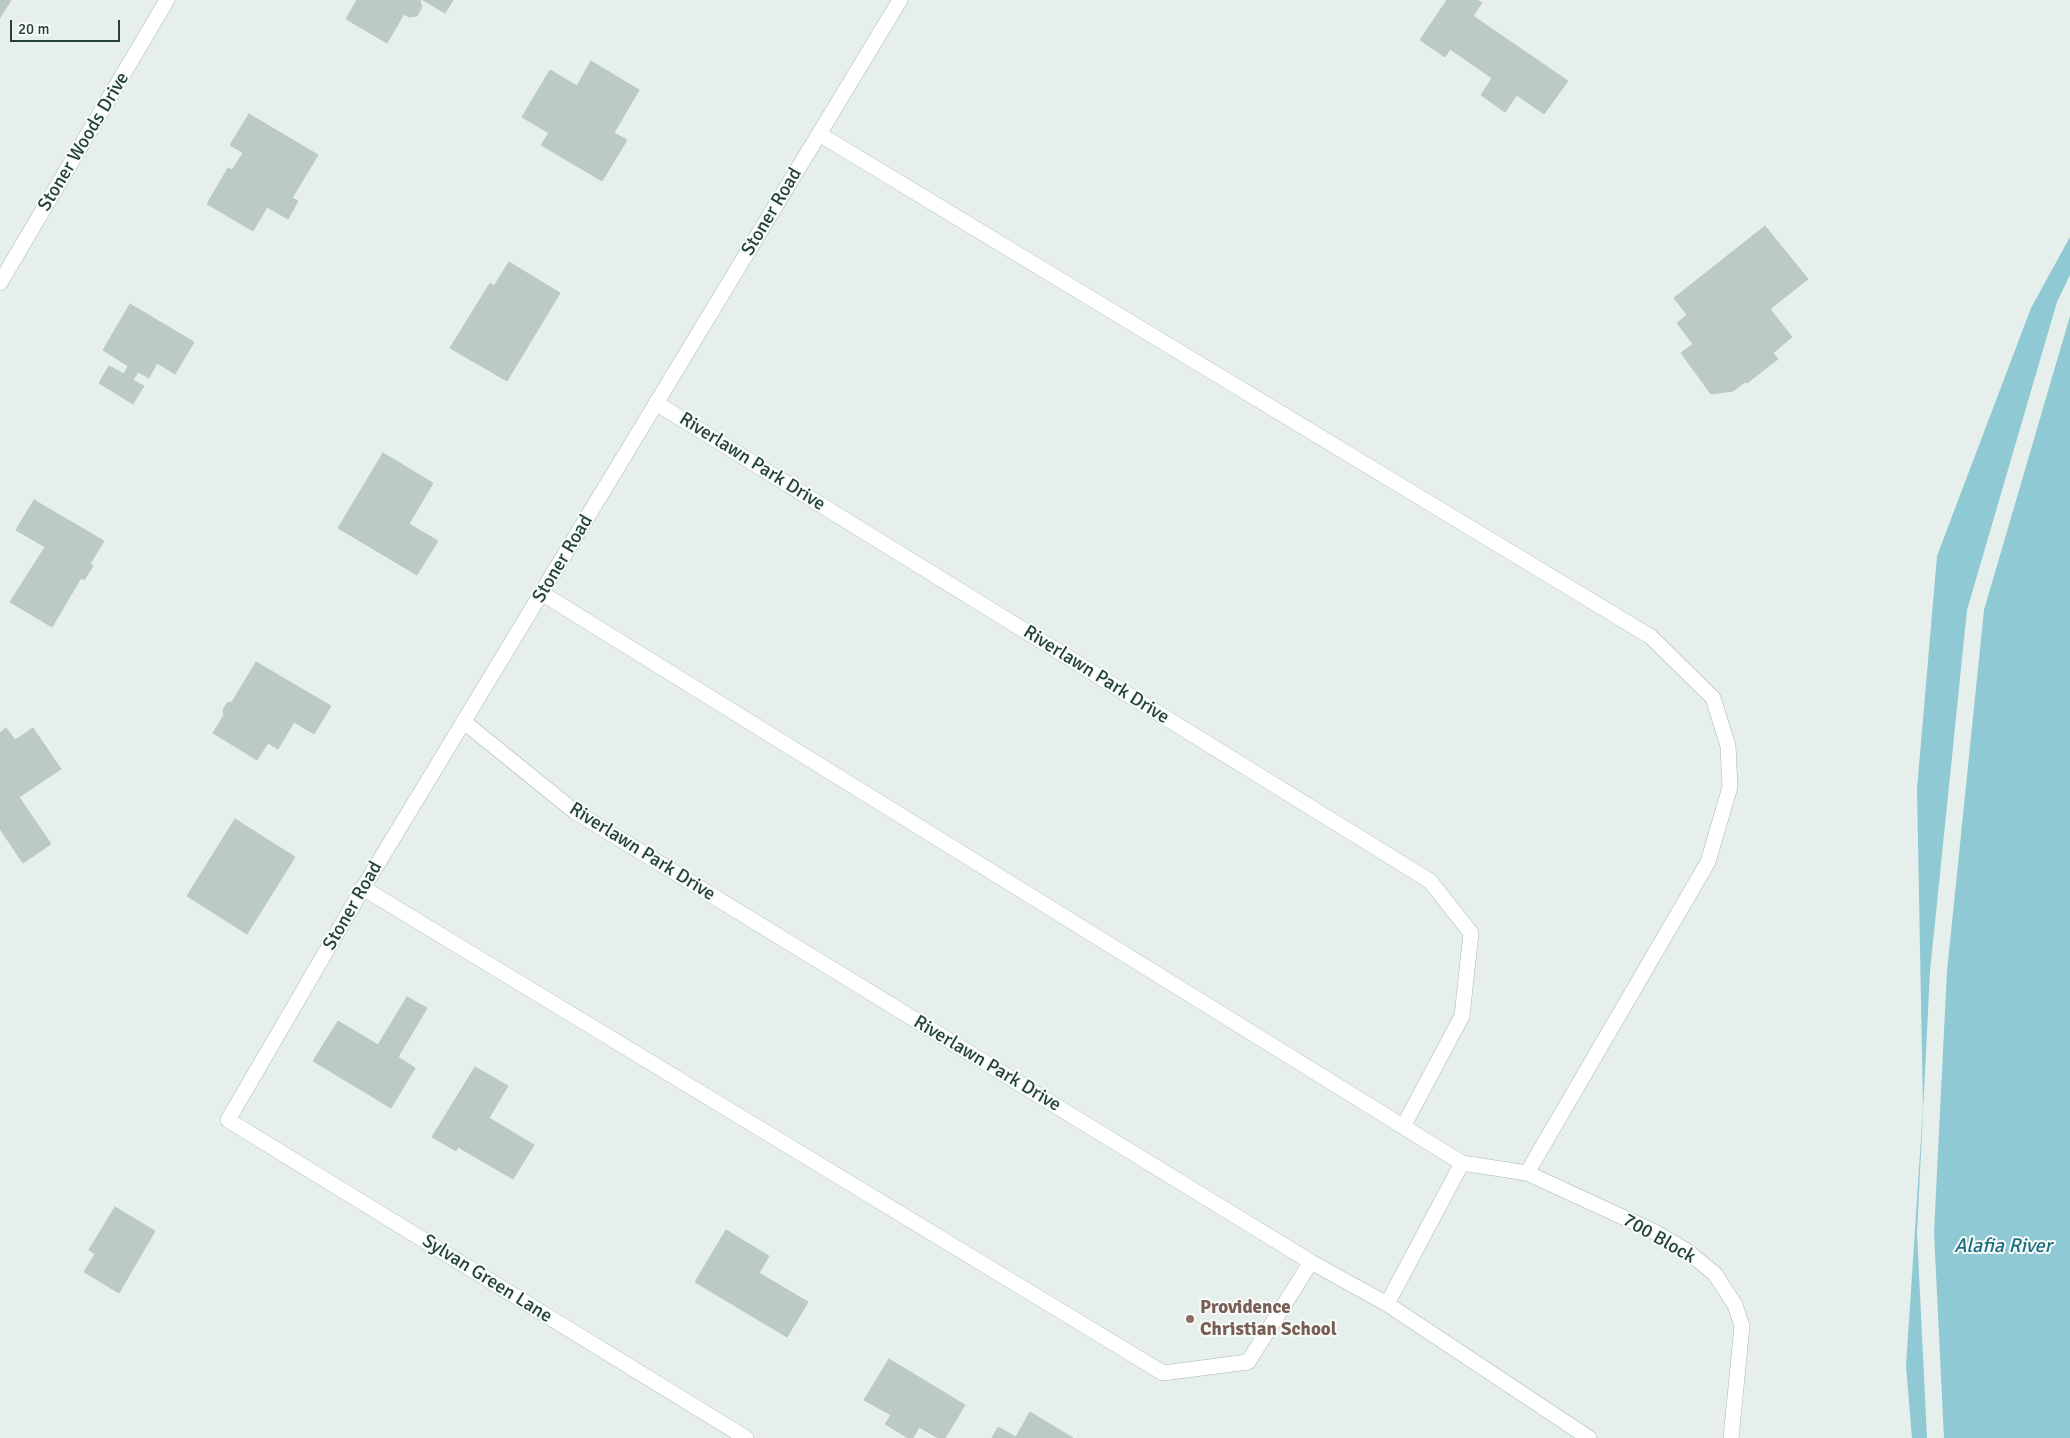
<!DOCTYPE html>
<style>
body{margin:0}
#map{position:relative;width:2070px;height:1438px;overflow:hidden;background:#e6efeb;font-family:Signika,sans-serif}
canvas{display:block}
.scale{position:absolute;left:10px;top:20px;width:110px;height:22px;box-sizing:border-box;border:2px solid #24423a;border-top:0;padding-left:6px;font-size:15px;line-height:18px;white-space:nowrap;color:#24423a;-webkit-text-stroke:4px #f7fbf9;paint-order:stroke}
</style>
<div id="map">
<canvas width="2070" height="1438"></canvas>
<div class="scale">20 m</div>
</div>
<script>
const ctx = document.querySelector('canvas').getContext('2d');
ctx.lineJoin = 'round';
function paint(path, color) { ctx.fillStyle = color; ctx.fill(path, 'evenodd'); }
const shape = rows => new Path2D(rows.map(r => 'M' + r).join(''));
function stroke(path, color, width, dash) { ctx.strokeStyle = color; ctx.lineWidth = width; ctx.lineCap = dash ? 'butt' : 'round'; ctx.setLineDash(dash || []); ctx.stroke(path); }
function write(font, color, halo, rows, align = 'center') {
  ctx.font = font + ' Signika,sans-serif'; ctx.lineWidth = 4; ctx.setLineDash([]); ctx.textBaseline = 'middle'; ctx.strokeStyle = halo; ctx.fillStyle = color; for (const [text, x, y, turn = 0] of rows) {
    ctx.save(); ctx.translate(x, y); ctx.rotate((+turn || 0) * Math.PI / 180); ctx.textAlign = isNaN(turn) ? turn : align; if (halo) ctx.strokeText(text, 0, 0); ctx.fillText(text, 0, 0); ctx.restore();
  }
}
const water = shape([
 [2070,237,2070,275,2057,302,1967,610,1930,971,1917,1233,1927,1438,1912,1438,1906,1366,1923,1108,1917,789,1937,556,2031,308],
 [2070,316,2070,1438,1944,1438,1934,1232,1947,971,1984,610]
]);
const building = shape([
 [0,0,11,0,0,18,0,0],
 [357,0,420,0,422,7,417,16,409,17,404,14,387,43,346,19,357,0],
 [423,0,453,0,445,13,423,0],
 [1447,0,1477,0,1482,3,1473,16,1568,81,1544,114,1517,95,1505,112,1481,95,1492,78,1450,49,1445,57,1420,40,1447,0],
 [591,61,639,90,614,133,627,140,602,181,541,145,549,133,522,117,550,70,577,86,591,61],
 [249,114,318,155,292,198,298,201,288,219,267,207,253,231,207,204,228,168,232,170,243,153,230,145,249,114],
 [1765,226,1808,279,1770,309,1792,337,1773,353,1778,359,1747,383,1745,382,1733,391,1711,394,1681,353,1693,344,1677,323,1687,315,1674,298,1765,226],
 [509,262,560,293,507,381,450,348,490,283,494,286,509,262],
 [130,304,194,342,175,374,157,363,149,378,138,372,133,380,144,386,133,404,99,383,109,366,124,374,128,366,103,350,130,304],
 [383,453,433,483,409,524,438,541,417,575,338,528,383,453],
 [34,500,104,541,90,564,93,566,84,580,81,578,52,627,10,602,45,547,16,530,34,500],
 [256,662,331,706,314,734,294,722,278,749,268,743,257,760,213,733,224,715,223,710,227,703,232,702,256,662],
 [6,728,15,740,33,728,61,769,19,797,51,844,23,863,0,829,0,733,6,728],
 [235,819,295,857,247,934,187,896,235,819],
 [407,997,427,1008,398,1057,415,1068,391,1108,313,1061,338,1021,378,1045,407,997],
 [475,1067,508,1086,489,1118,534,1145,513,1179,458,1147,456,1151,432,1137,475,1067],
 [115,1207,155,1231,119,1293,84,1272,95,1254,89,1250,115,1207],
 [726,1230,769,1256,759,1273,808,1302,787,1337,695,1282,726,1230],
 [889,1359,965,1405,945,1438,938,1438,919,1427,913,1438,908,1438,885,1424,891,1415,864,1400,889,1359],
 [1030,1412,1073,1438,992,1438,998,1427,1016,1437,1030,1412]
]);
const lane = shape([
 [656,403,1430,881,1471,933,1462,1016,1403,1127],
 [543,594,1462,1163,1527,1173,1708,862,1730,787,1728,746,1713,698,1651,637,819,134],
 [464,722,574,811,1311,1262,1387,1304,1589,1438],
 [363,888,1163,1373,1248,1362,1311,1262],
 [1527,1173,1653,1231,1687,1251,1715,1274,1735,1305,1742,1326,1731,1438],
 [1387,1304,1462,1163]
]);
const street = shape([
 [0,283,167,0],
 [746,1438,228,1120,363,888,900,0]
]);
const markers = [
 [1190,1319,5,"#8d6e63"]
];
const streetNames = [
 ["Stoner Woods Drive",84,142,-59],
 ["Stoner Road",772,212,-59],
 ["Riverlawn Park Drive",752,462,32],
 ["Stoner Road",563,559,-59],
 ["Riverlawn Park Drive",1096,675,32],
 ["Riverlawn Park Drive",642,852,32],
 ["Stoner Road",353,906,-60],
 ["Riverlawn Park Drive",987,1064,31],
 ["700 Block",1659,1239,30],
 ["Sylvan Green Lane",487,1279,32]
];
const educationNames = [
 ["Providence",1200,1308],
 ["Christian School",1200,1330]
];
const waterNames = [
 ["Alafia River",2003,1247]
];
paint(water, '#8ec9d4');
paint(building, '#bbcac4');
stroke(building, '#b8c9c2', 1);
stroke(lane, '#a8b8b2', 16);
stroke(street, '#a8b8b2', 16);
stroke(lane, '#fff', 15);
stroke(street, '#fff', 15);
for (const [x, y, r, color] of markers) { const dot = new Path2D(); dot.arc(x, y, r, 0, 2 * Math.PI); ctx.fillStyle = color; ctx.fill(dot); stroke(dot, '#f7fbf9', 2); }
write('19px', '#24423a', '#f7fbf9', streetNames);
write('bold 19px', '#785e54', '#f7fbf9', educationNames, 'left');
write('italic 20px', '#1c6f80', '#f7fbf9', waterNames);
</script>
